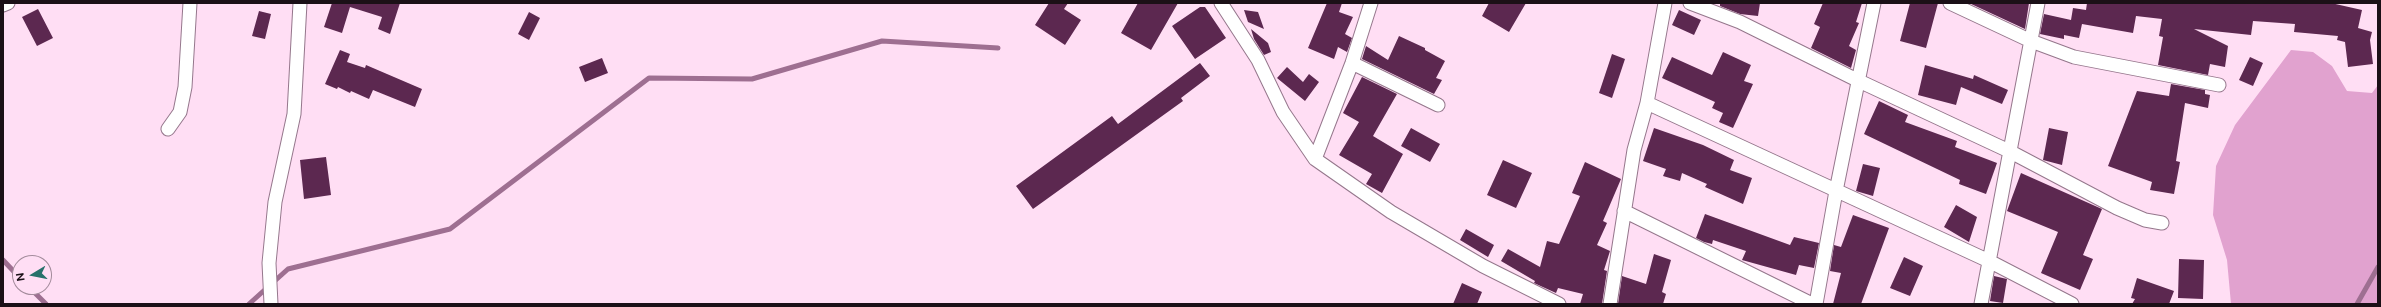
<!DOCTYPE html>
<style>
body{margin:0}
#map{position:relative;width:2381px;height:307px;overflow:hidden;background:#ffdef4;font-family:Figtree,sans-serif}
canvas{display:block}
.frame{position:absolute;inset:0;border:4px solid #1b1017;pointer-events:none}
.north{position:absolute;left:12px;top:255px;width:40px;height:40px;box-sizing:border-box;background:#ffdef4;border:1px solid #a48c9c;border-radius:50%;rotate:260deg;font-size:11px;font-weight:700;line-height:16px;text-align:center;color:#1b1017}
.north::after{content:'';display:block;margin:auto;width:14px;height:18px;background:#28716b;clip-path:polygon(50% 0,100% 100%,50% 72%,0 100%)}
</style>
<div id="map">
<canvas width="2381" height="307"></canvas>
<div class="frame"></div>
<div class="north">N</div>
</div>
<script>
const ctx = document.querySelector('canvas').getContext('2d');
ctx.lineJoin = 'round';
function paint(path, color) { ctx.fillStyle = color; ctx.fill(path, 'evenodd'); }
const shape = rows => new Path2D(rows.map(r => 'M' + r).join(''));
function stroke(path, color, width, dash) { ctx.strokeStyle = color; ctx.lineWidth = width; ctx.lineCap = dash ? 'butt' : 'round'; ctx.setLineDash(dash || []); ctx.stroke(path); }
const forest = shape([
 [2291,50,2313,52,2332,66,2347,91,2372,93,2378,85,2378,304,2231,304,2227,260,2213,215,2216,166,2235,125]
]);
const stream = shape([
 [3,260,20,278],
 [29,287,46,304],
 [249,304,288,269,450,229,649,78,752,79,882,41,998,48],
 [2357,304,2378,267]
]);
const building = shape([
 [332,3,400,3,390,34,378,29,382,17,350,7,342,33,324,27],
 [1049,3,1068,3,1064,9,1081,20,1065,45,1035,25],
 [1138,3,1178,3,1151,50,1121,33],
 [1327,3,1342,3,1339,12,1353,17,1345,34,1352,38,1347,52,1338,47,1334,59,1308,48],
 [1489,3,1526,3,1509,32,1482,16],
 [1720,3,1760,3,1758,16,1740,14,1720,6],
 [1823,3,1862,3,1856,22,1859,23,1849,46,1856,50,1851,68,1811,48,1820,27,1814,24],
 [1910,3,1938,3,1926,48,1900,41],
 [1969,3,2029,3,2025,29],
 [2087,3,2331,3,2362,10,2358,28,2372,32,2370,40,2373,64,2348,67,2345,42,2337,40,2338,36,2294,32,2295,24,2253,21,2251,35,2194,29,2228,46,2225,67,2210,64,2208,75,2158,65,2163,37,2159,36,2162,19,2136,16,2133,33,2082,24,2079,38,2064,35,2064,39,2040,34,2044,14,2071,20,2073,8,2086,10],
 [1200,7,1205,7,1226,38,1195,59,1172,26],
 [38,9,53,38,37,46,22,17],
 [1244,10,1258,12,1264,29,1248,22],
 [1679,10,1701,20,1694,35,1672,25],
 [259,11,271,14,265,39,252,36],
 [529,12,540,18,529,40,518,34],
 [1251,29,1268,43,1271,52,1264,55,1254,39],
 [1399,36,1425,48,1425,50,1445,61,1436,78,1442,80,1434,94,1362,59,1366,46,1388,60],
 [340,50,350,54,347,62,365,68,366,65,422,89,415,107,373,90,369,99,351,91,350,93,338,87,337,89,325,84],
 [1723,52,1751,65,1744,81,1753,84,1733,128,1719,122,1723,113,1712,108,1715,102,1662,78,1672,57,1712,75],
 [1612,54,1625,59,1612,98,1599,93],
 [2250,57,2263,63,2253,86,2239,80],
 [602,58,608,73,585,82,579,67],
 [1200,63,1210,76,1181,98,1183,101,1033,209,1016,186,1112,116,1118,124],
 [1925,65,1973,79,1974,75,2008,90,2002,104,1961,87,1956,105,1918,95],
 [1287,67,1303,82,1309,74,1319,82,1305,101,1277,78],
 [1362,77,1397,94,1373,136,1403,154,1382,193,1366,184,1372,174,1339,155,1359,122,1343,113],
 [2171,84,2205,90,2205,94,2210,95,2208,108,2185,103,2176,161,2180,162,2174,194,2150,190,2152,182,2108,166,2137,91,2169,96],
 [1879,101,1908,115,1905,122,1957,141,1955,147,1997,163,1986,194,1959,184,1960,180,1864,134],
 [1411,128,1440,144,1430,162,1401,146],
 [1654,128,1703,145,1734,160,1730,170,1752,178,1743,204,1705,187,1707,184,1682,173,1680,181,1663,176,1666,169,1643,161],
 [2049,128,2068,132,2062,165,2043,160],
 [326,157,331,195,304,199,300,160],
 [1503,160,1532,173,1516,208,1487,195],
 [1585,162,1621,179,1603,221,1607,223,1597,245,1610,251,1604,270,1607,271,1602,304,1580,304,1583,294,1558,288,1556,293,1534,283,1535,281,1501,261,1508,249,1540,267,1547,241,1559,244,1580,196,1572,193],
 [1863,164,1880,168,1873,196,1856,191],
 [2021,173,2102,209,2083,255,2093,259,2080,290,2041,273,2058,232,2007,211],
 [1956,205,1977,217,1969,242,1944,227],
 [1705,214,1790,245,1794,237,1819,243,1814,268,1799,265,1796,275,1742,260,1746,251,1713,240,1712,244,1704,242,1696,238],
 [1853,215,1889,228,1861,304,1833,304,1841,273,1830,271,1834,245,1841,247],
 [1466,229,1494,245,1488,257,1460,240],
 [1654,254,1671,260,1662,292,1666,294,1663,304,1618,304,1622,276,1646,284],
 [1904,257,1923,266,1910,296,1890,288],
 [2179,259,2204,260,2203,299,2178,298],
 [1994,276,2007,279,2003,303,1990,301],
 [2137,278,2174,291,2169,304,2132,304,2135,299,2131,298],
 [1462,283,1482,292,1477,304,1453,304]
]);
const street = shape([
 [1221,3,1258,60,1283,112,1315,159,1391,212,1483,266,1559,304],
 [1690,3,1740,22,1859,81,2009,151,2117,208,2145,220,2162,223],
 [1950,3,2031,41,2074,57,2219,85],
 [3,5,8,3],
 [1352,63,1438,105],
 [1647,103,1989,261,2072,304],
 [168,129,180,112,185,87,190,3],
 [1315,159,1352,63,1371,3],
 [1624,211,1812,304],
 [271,304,269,263,275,202,294,114,300,3],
 [1610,304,1634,150,1647,103,1665,3],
 [1816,304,1836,191,1874,3],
 [1981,304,2038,3]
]);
paint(forest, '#e1a2cf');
stroke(stream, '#9e6f91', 5);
paint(building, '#5c2850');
stroke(street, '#95778c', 15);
stroke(street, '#fff', 13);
</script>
